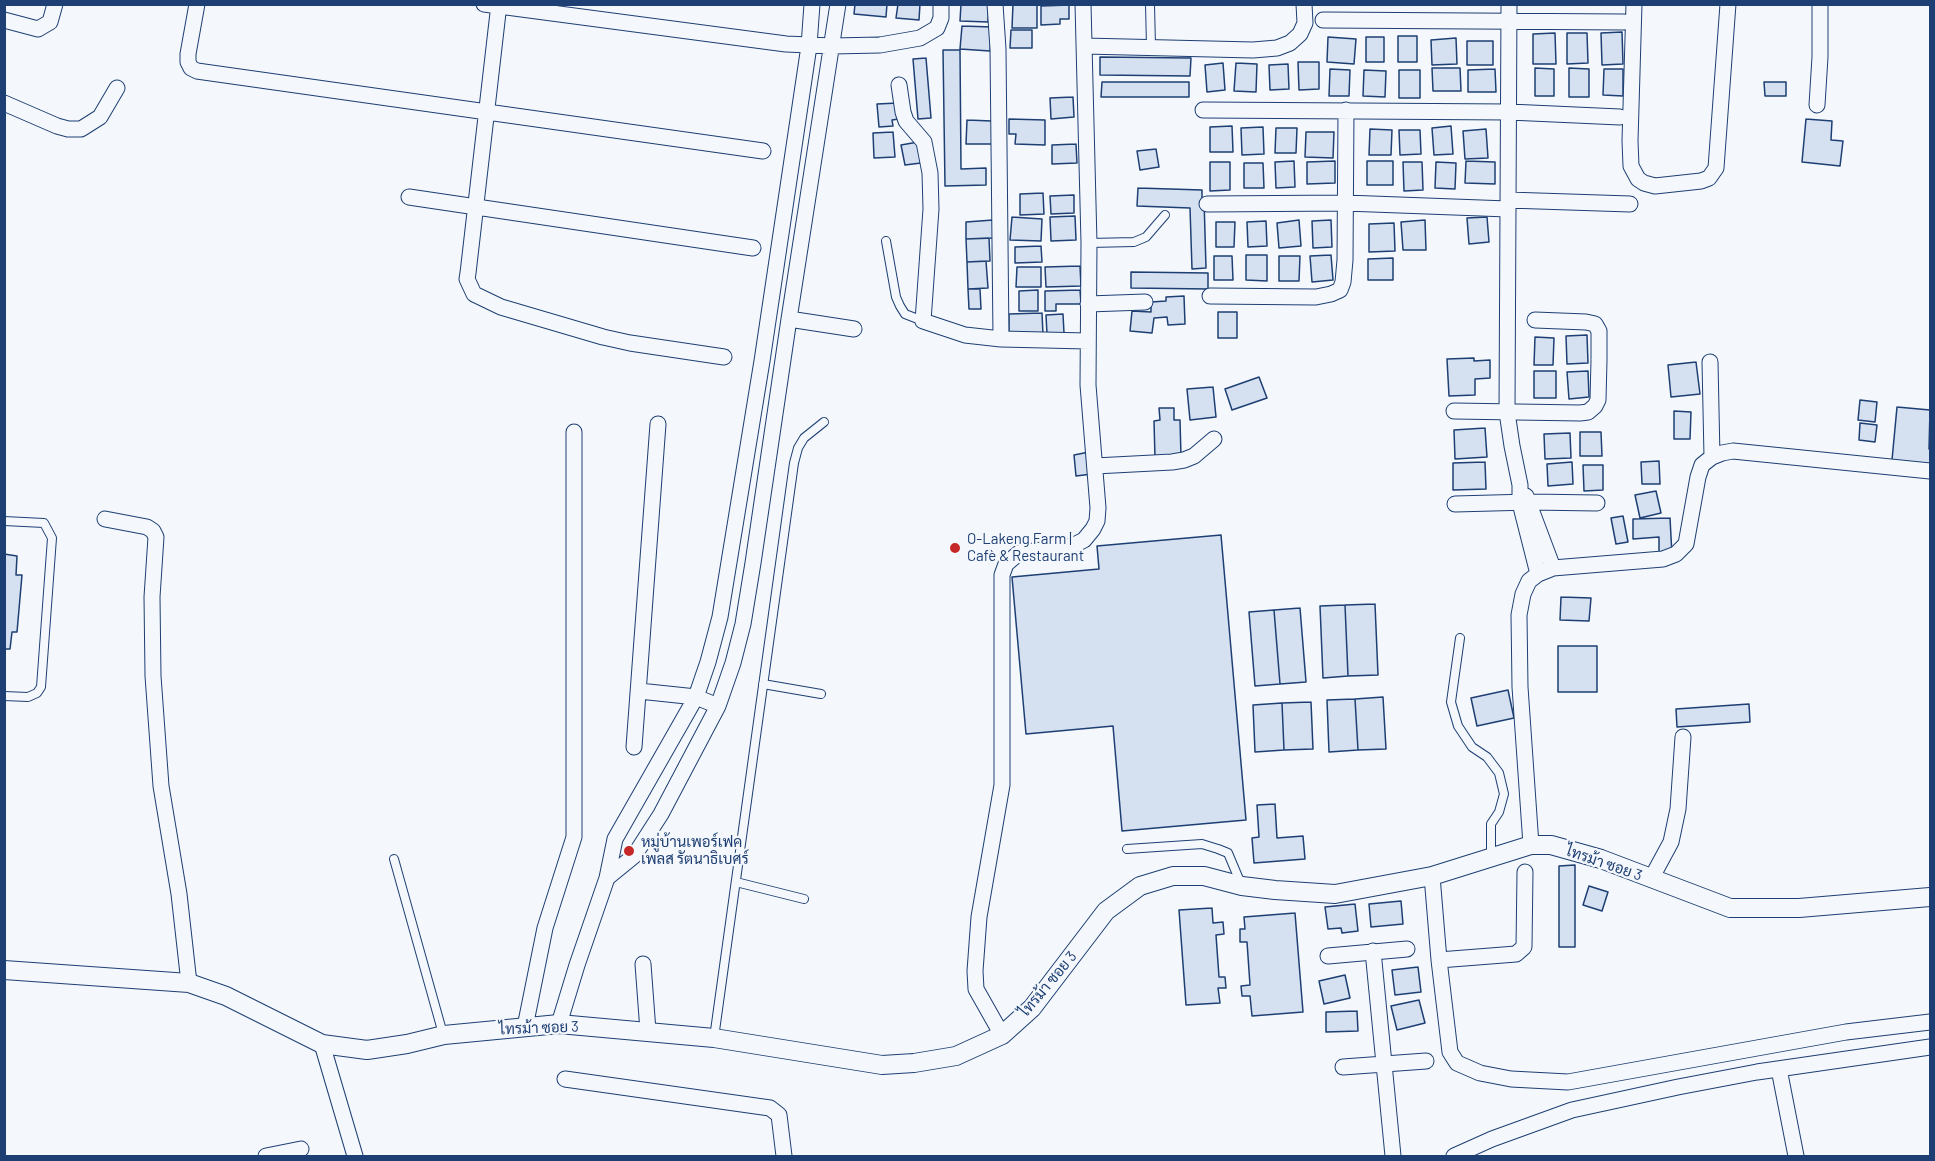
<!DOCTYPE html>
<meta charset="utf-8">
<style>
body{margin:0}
#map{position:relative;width:1935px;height:1161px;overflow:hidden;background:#f4f7fb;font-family:Barlow,sans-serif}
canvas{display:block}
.frame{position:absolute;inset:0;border:6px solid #1d3f73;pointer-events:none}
</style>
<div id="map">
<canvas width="1935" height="1161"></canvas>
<div class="frame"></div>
</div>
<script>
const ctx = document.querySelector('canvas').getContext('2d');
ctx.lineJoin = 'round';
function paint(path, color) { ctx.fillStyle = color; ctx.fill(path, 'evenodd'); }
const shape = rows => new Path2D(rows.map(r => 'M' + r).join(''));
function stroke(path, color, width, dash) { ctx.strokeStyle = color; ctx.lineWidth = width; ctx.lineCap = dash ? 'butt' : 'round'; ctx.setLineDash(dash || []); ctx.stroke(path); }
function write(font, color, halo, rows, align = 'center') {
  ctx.font = font + ' Barlow,Sarabun,sans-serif'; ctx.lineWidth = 4.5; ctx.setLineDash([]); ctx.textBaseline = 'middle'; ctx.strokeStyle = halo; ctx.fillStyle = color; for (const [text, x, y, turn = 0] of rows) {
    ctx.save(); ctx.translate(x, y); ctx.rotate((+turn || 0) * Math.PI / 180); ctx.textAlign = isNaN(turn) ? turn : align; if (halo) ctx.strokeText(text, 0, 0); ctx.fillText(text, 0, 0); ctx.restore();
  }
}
const building = shape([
 [855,4,887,4,886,17,854,14,855,4],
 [898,4,920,4,919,20,896,18,898,4],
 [961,4,989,4,988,22,960,21,961,4],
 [1013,4,1037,4,1037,28,1012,28,1013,4],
 [1069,5,1069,19,1060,19,1060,24,1041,25,1041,6,1069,5],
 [962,26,992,27,990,51,960,49,962,26],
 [1011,30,1032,30,1032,48,1010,48,1011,30],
 [1622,32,1623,64,1602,65,1601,33,1622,32],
 [1555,33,1556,64,1533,64,1533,34,1555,33],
 [1567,33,1587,33,1588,63,1567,64,1567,33],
 [1398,36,1417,36,1417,62,1398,62,1398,36],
 [1328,37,1356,39,1354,64,1327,62,1328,37],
 [1366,37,1384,37,1384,62,1366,62,1366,37],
 [1456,38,1457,64,1432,65,1431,40,1456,38],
 [1467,41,1493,41,1493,65,1467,65,1467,41],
 [943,50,960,50,961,169,986,168,986,185,945,186,943,50],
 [1100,57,1191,58,1190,76,1100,75,1100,57],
 [926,58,931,118,918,119,913,59,926,58],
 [1298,62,1319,62,1319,89,1299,90,1298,62],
 [1223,63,1225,90,1207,92,1205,65,1223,63],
 [1236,63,1257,64,1256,92,1234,91,1236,63],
 [1288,64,1289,89,1270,90,1269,65,1288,64],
 [1432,68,1460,68,1461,91,1433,91,1432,68],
 [1535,68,1554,69,1554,96,1535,96,1535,68],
 [1569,68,1589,69,1589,97,1569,97,1569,68],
 [1330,69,1350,70,1349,96,1329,96,1330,69],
 [1495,69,1496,92,1468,92,1468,70,1495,69],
 [1604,69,1623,69,1623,96,1603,95,1604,69],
 [1364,70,1386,71,1385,97,1363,96,1364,70],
 [1399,70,1420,70,1420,98,1399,98,1399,70],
 [1102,82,1189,82,1189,97,1101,97,1102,82],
 [1764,82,1786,82,1786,96,1765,96,1764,82],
 [1073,97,1074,117,1051,119,1050,98,1073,97],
 [898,103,899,119,892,120,893,126,879,127,877,104,898,103],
 [1009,119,1045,120,1045,145,1015,144,1016,134,1009,134,1009,119],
 [1806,119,1832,121,1831,140,1843,141,1840,166,1802,162,1806,119],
 [967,120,992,121,992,144,966,144,967,120],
 [1232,126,1233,152,1210,152,1210,127,1232,126],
 [1451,126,1453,154,1434,155,1432,128,1451,126],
 [1263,127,1264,154,1242,155,1241,128,1263,127],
 [1276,128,1297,128,1296,153,1275,153,1276,128],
 [1370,129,1392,130,1391,155,1369,155,1370,129],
 [1486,129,1488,158,1465,159,1463,131,1486,129],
 [1399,130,1420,130,1421,154,1400,155,1399,130],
 [893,132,895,157,874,158,873,133,893,132],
 [1306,132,1334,132,1333,158,1305,157,1306,132],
 [918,142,921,163,905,165,901,145,918,142],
 [1076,144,1077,163,1052,164,1052,145,1076,144],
 [1156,149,1159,167,1140,170,1137,151,1156,149],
 [1294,161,1295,187,1276,188,1275,162,1294,161],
 [1335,161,1335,183,1307,184,1307,162,1335,161],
 [1367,161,1393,161,1393,185,1367,185,1367,161],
 [1466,161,1495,162,1495,184,1465,183,1466,161],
 [1210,162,1230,162,1230,190,1210,191,1210,162],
 [1403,162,1422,162,1423,190,1404,191,1403,162],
 [1436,162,1456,163,1455,189,1435,188,1436,162],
 [1244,163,1263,163,1264,188,1244,188,1244,163],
 [1138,188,1202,190,1202,199,1204,199,1206,268,1192,269,1190,208,1137,206,1138,188],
 [1043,193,1044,214,1020,215,1020,194,1043,193],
 [1074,195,1074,213,1051,214,1050,196,1074,195],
 [1075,216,1076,240,1051,241,1050,217,1075,216],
 [1012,217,1042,219,1041,241,1010,240,1012,217],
 [1487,217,1489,242,1469,244,1467,218,1487,217],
 [993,220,994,238,966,239,966,222,993,220],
 [1299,220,1301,246,1279,248,1277,223,1299,220],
 [1331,220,1332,247,1313,248,1312,221,1331,220],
 [1425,220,1426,250,1403,250,1401,222,1425,220],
 [1266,221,1267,246,1248,247,1247,222,1266,221],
 [1216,222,1235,222,1234,247,1216,247,1216,222],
 [1394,223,1395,251,1369,252,1369,224,1394,223],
 [989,238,990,261,967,262,966,239,989,238],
 [1041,246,1042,262,1015,263,1015,247,1041,246],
 [1246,255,1267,255,1267,281,1246,280,1246,255],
 [1331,255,1333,280,1312,282,1310,256,1331,255],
 [1214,256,1232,256,1233,280,1214,280,1214,256],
 [1279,256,1300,256,1299,281,1279,281,1279,256],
 [1393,258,1393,280,1368,280,1368,259,1393,258],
 [986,261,988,288,968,289,967,262,986,261],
 [1080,266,1081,286,1046,287,1045,267,1080,266],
 [1017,267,1041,267,1041,287,1016,287,1017,267],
 [1131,272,1208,273,1208,289,1131,288,1131,272],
 [968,289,980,289,981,309,969,309,968,289],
 [1038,290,1038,311,1019,311,1019,291,1038,290],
 [1080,290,1081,304,1056,304,1056,311,1045,311,1045,291,1080,290],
 [1184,296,1185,324,1168,325,1167,317,1154,318,1152,333,1130,331,1132,311,1151,312,1151,302,1166,301,1166,297,1184,296],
 [1218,312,1237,312,1237,338,1218,338,1218,312],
 [1042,313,1043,335,1009,335,1009,314,1042,313],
 [1063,314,1064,333,1047,334,1046,315,1063,314],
 [1587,335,1588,363,1567,364,1566,336,1587,335],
 [1535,337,1554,338,1553,365,1534,365,1535,337],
 [1474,358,1474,361,1490,360,1490,378,1475,379,1475,395,1449,396,1447,359,1474,358],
 [1696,362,1700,394,1671,397,1668,365,1696,362],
 [1534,371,1556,371,1556,398,1534,398,1534,371],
 [1588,371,1589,397,1569,399,1567,372,1588,371],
 [1259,377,1267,398,1232,410,1225,389,1259,377],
 [1213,387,1216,417,1190,420,1187,389,1213,387],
 [1860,400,1877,402,1875,422,1858,420,1860,400],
 [1897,407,1930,410,1929,449,1930,449,1930,464,1892,460,1897,407],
 [1159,408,1174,408,1174,420,1180,420,1181,457,1155,458,1154,421,1160,420,1159,408],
 [1674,411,1691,412,1690,439,1674,439,1674,411],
 [1860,423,1877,425,1875,442,1859,440,1860,423],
 [1485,428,1487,457,1455,459,1454,430,1485,428],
 [1580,432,1601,432,1602,456,1580,456,1580,432],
 [1570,433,1571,458,1545,459,1544,434,1570,433],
 [1089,452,1092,474,1076,476,1074,455,1089,452],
 [1659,461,1660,484,1642,484,1641,462,1659,461],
 [1485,462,1486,489,1453,490,1453,463,1485,462],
 [1572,462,1573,484,1548,486,1547,464,1572,462],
 [1583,465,1603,465,1603,490,1584,491,1583,465],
 [1656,491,1661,513,1640,518,1635,495,1656,491],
 [1623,516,1628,542,1616,544,1611,518,1623,516],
 [1670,518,1672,555,1659,555,1659,537,1633,539,1633,519,1670,518],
 [1221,535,1246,820,1122,831,1113,726,1026,734,1012,577,1099,569,1097,546,1221,535],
 [4,554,17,556,16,575,22,575,17,632,12,632,10,649,4,649,4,554],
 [1561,597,1591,598,1589,621,1560,620,1561,597],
 [1375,604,1378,675,1348,676,1345,605,1375,604],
 [1345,605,1348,676,1323,678,1320,606,1345,605],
 [1300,608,1306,682,1280,684,1274,610,1300,608],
 [1274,610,1280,684,1255,686,1249,612,1274,610],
 [1558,646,1597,646,1597,692,1558,692,1558,646],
 [1508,690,1514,718,1477,726,1471,698,1508,690],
 [1383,697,1386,749,1358,750,1355,699,1383,697],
 [1355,699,1358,750,1329,752,1327,700,1355,699],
 [1311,702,1313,749,1284,750,1282,703,1311,702],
 [1282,703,1284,750,1255,752,1253,705,1282,703],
 [1749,704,1750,722,1677,727,1676,709,1749,704],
 [1275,804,1277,838,1303,836,1305,859,1254,863,1252,838,1259,837,1257,805,1275,804],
 [1575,865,1575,947,1559,947,1559,866,1575,865],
 [1589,886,1608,892,1602,911,1583,905,1589,886],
 [1401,901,1403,924,1371,927,1369,904,1401,901],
 [1355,904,1358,931,1342,933,1341,928,1328,929,1325,907,1355,904],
 [1212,908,1213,923,1223,922,1224,934,1216,935,1219,977,1225,977,1226,988,1218,988,1220,1003,1186,1005,1179,910,1212,908],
 [1295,913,1303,1012,1252,1016,1250,996,1242,996,1241,986,1250,985,1247,942,1240,942,1240,929,1245,929,1244,917,1295,913],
 [1418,967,1421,992,1395,995,1392,970,1418,967],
 [1345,975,1350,998,1324,1004,1319,981,1345,975],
 [1419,1000,1425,1023,1397,1030,1391,1006,1419,1000],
 [1357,1011,1358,1031,1326,1032,1326,1012,1357,1011]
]);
const service = shape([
 [1150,4,1151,47],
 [886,241,896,297,900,306,905,314,923,321],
 [1089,243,1134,242,1146,237,1165,215],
 [4,521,44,523,52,538,41,687,37,693,28,697,4,696],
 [1460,638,1451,702,1458,726,1472,747,1487,757,1499,773,1504,794,1499,812,1491,824,1491,856],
 [763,684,821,694],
 [1127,849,1202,844,1218,849,1228,853,1241,884],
 [394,859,443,1034],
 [736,882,804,899],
 [714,1038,794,463,798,448,804,438,824,422]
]);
const minor = shape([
 [197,4,188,54,188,62,191,68,197,71,763,151],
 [484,4,786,44,833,46,880,45,920,38,937,28,941,18,941,4],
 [499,4,468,273,467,279,474,294,501,307,603,337,630,343,724,357],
 [995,4,998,49,1001,339],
 [1509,4,1507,412,1512,446,1520,485,1520,503,1538,574],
 [1634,4,1630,141,1631,166,1638,179,1644,183,1655,186,1701,181,1709,178,1716,168,1728,4],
 [4,20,38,29,50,22,55,4],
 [1323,20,1624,22],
 [1084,46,1253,50,1277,48,1290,43,1300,34,1305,23,1304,4],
 [899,85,903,112,906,121,924,142,930,173,931,209,923,321,965,335,1001,339,1087,341],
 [4,103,57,126,68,129,81,129,100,117,117,88],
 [1817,105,1820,57,1820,4],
 [1203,110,1509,112,1620,117],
 [409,197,753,248],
 [1508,200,1630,204],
 [1207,204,1345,203,1508,209],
 [1210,296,1316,297,1331,294,1340,290,1343,282,1345,260,1346,110],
 [1088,304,1145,302],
 [789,319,854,329],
 [1710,362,1712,457],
 [1454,411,1580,413,1588,412,1595,406,1598,400,1599,360,1599,331,1595,324,1586,322,1535,320],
 [1095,466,1172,462,1184,460,1194,456,1214,439],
 [1526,496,1553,568],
 [1455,504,1530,502,1597,503],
 [105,519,147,527,153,531,156,537,152,597,153,676,161,786,179,894,189,983],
 [639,691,696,697,718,706],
 [634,747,658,424],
 [1531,845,1520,687,1519,615,1523,594,1529,581,1538,574,1553,568,1663,559,1676,554,1686,544,1698,477,1702,465,1712,457,1722,453,1733,451,1930,471],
 [1432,876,1439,960,1450,1052,1457,1063,1480,1073,1511,1079,1568,1082,1846,1032,1930,1022],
 [607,878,634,856,661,814,718,706,733,663,743,624,753,563,789,319,838,4],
 [1651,879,1671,842,1678,809,1683,737],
 [1373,951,1393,1156],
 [1328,956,1407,949],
 [1439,960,1516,954,1524,947,1525,872],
 [643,964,648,1031],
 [559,1024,577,965,607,878,615,839,696,697,708,662,720,617,762,361,809,46,812,4],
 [525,1027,545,928,574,837,574,432],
 [1002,1035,976,989,975,971,979,917,1002,785,1002,575,1006,564,1019,553,1072,546,1084,540,1093,529,1097,521,1098,508,1088,385,1089,243,1083,4],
 [322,1044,355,1156],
 [1343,1067,1426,1061],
 [1779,1069,1796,1156],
 [565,1079,770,1108,779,1115,784,1156],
 [266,1156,301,1149],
 [1454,1156,1492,1139,1572,1110,1678,1087,1757,1072,1930,1047]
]);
const tertiary = shape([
 [4,970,189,983,226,996,322,1044,367,1050,407,1044,444,1035,559,1024,714,1038,882,1065,914,1063,956,1056,1002,1035,1032,1008,1106,911,1140,886,1173,876,1204,876,1242,886,1275,890,1335,894,1432,876,1531,845,1551,845,1601,859,1730,908,1799,908,1930,897]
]);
const markers = [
 [955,548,6,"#c62828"],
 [629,851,6,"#c62828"]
];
const poiNames = [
 ["O-Lakeng Farm |",967,539],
 ["Cafè & Restaurant",967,556],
 ["หมู่บ้านเพอร์เฟค",641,842],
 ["เพลส รัตนาธิเบศร์",641,859]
];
const streetNames = [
 ["ไทรม้า ซอย 3",1604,863,19],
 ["ไทรม้า ซอย 3",1048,984,-50],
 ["ไทรม้า ซอย 3",539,1028,-2]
];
paint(building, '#d5e0f0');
stroke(building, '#1d3f73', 1.5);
stroke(service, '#1d3f73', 10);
stroke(minor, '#1d3f73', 17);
stroke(tertiary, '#1d3f73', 20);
stroke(service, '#f4f7fb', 8);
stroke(minor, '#f4f7fb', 15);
stroke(tertiary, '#f4f7fb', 18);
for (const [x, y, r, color] of markers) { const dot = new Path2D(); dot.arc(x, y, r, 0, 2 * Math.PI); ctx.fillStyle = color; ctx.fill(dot); stroke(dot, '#f4f7fb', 2); }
write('15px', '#1d3f73', '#f4f7fb', poiNames, 'left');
write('15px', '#1d3f73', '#f4f7fb', streetNames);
</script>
